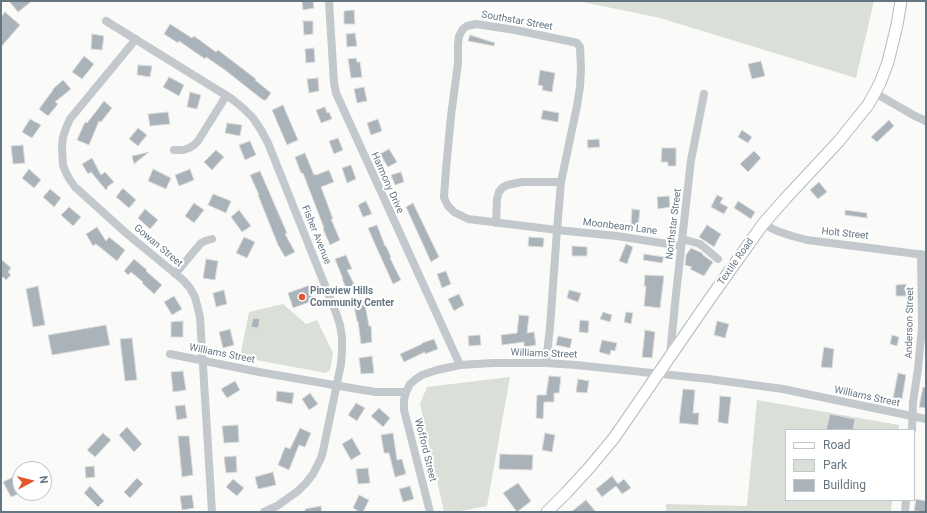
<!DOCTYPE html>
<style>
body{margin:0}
#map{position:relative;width:927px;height:513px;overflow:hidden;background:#fafaf8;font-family:Roboto,sans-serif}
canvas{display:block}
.frame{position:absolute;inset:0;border:2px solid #657683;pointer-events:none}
.legend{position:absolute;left:785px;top:429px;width:130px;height:72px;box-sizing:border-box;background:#fff;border:1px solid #c1c8cd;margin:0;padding:5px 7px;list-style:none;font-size:12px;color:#657683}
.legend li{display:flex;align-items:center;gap:8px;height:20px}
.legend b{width:20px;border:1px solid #c1c8cd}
.north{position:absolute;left:12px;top:461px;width:40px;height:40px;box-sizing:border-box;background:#fff;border:1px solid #c1c8cd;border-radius:50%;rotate:83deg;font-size:11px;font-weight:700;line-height:16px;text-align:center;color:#657683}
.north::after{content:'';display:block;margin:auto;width:14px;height:18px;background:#e4572e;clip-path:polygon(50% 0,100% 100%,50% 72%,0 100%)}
</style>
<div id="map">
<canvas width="927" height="513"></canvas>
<div class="frame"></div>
<ul class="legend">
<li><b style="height:5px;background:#fff"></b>Road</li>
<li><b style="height:11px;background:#dadfd7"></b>Park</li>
<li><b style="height:11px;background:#aab3b9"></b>Building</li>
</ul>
<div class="north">N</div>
</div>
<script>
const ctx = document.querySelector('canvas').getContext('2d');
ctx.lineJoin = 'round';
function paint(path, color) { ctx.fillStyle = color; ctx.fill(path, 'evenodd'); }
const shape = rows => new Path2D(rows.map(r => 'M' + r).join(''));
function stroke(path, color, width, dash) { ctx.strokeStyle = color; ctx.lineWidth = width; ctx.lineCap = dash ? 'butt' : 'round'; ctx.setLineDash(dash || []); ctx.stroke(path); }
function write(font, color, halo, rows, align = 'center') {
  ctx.font = font + ' Roboto,sans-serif'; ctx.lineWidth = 4; ctx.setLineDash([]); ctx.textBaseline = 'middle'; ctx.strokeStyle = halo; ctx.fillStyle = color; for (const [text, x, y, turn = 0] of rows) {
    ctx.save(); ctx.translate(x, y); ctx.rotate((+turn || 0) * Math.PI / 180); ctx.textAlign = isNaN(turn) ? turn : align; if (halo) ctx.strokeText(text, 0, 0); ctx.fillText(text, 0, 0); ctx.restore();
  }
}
const green = shape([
 [578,1,874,1,856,78,660,18],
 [283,304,306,324,317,320,333,353,330,370,326,373,240,357,249,312],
 [510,377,487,506,455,512,444,512,420,404,427,387],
 [757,400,899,425,899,430,786,430,786,500,892,500,891,512,666,512,666,504,747,506]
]);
const building = shape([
 [9,1,32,1,18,12,9,1],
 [302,1,313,1,314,8,303,10,302,1],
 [354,10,355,24,344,24,344,11,354,10],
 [5,12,20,25,1,47,1,17,5,12],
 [303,21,313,21,313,34,304,35,303,21],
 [170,24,192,38,194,36,216,52,218,50,256,79,255,80,271,93,266,100,263,100,225,70,206,57,205,59,179,41,178,43,164,34,170,24],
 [355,33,357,46,347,47,346,34,355,33],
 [92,34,104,36,102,50,91,49,92,34],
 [470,35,495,43,494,46,468,41,470,35],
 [314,48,315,62,306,63,305,49,314,48],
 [84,56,94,64,82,79,72,72,84,56],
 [356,58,357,62,360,62,362,77,351,78,348,59,356,58],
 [761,61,765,76,752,79,748,64,761,61],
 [138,65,152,66,150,77,137,75,138,65],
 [540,70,555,73,552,92,542,90,543,86,538,85,540,70],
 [169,77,184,85,179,96,163,87,169,77],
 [318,78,319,91,309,93,307,79,318,78],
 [63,80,71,89,55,102,58,104,48,116,39,109,53,90,53,89,63,80],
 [364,87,367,101,357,103,354,89,364,87],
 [190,92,201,95,197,109,187,107,190,92],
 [104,101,112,108,101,122,99,121,89,145,77,140,85,122,87,123,104,101],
 [283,105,298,140,287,145,272,110,283,105],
 [325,107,327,113,329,112,332,119,321,123,316,110,325,107],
 [543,110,559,113,558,122,541,119,543,110],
 [168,112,170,124,150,126,148,114,168,112],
 [30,119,41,125,32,138,22,132,30,119],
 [378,119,382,131,371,135,367,123,378,119],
 [889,120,894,126,877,142,871,137,889,120],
 [227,123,242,125,240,136,225,133,227,123],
 [138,128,147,135,138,146,129,139,138,128],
 [742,130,752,137,748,143,738,137,742,130],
 [338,138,343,150,334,154,329,141,338,138],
 [599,139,600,147,588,148,587,140,599,139],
 [250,141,256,155,245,160,239,145,250,141],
 [23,145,25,163,13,164,11,146,23,145],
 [662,148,676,148,676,166,668,166,668,162,661,162,662,148],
 [389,149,397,162,388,167,380,154,389,149],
 [216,150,224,157,212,170,204,162,216,150],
 [754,151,761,158,748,172,740,164,754,151],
 [149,152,134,164,132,156,149,152],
 [305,153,314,175,316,174,316,175,329,170,334,182,321,187,333,219,331,219,340,240,330,245,323,229,324,228,303,173,301,173,295,157,305,153],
 [92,158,101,175,105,172,114,182,107,187,108,188,106,190,91,172,88,174,82,164,92,158],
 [351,165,356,179,347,183,342,168,351,165],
 [29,169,41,180,34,188,22,178,29,169],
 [153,169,171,178,166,189,148,181,153,169],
 [190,169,194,180,179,186,175,175,190,169],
 [260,171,287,233,285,234,295,252,285,257,278,245,258,195,259,195,250,175,260,171],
 [401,172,404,182,395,185,391,175,401,172],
 [819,182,827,192,818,199,810,190,819,182],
 [50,189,61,198,54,207,43,197,50,189],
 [122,189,124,189,136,200,129,208,116,197,122,189],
 [213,194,231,201,226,213,208,205,213,194],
 [717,195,723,198,720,203,728,207,724,214,711,207,717,195],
 [669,196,670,207,658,209,657,197,669,196],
 [366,201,372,214,363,217,358,205,366,201],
 [738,201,755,212,751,219,734,208,738,201],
 [194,203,204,210,194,223,185,216,194,203],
 [413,203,439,257,431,262,406,207,413,203],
 [69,207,81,217,73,226,61,215,69,207],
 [145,209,158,220,150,229,138,218,145,209],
 [632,209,640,210,638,226,631,225,632,209],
 [239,210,251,226,242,232,231,217,239,210],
 [845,210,867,213,867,218,845,215,845,210],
 [377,225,385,246,386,246,391,257,390,258,401,280,393,284,374,242,368,228,377,225],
 [707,225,721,234,714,247,699,237,707,225],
 [97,227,106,241,109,237,125,250,117,261,96,244,93,246,86,234,97,227],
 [244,237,255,242,247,258,236,253,244,237],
 [529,237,544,238,543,247,528,246,529,237],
 [626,244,633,247,627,264,619,261,626,244],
 [572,246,587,247,587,256,572,256,572,246],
 [691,248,702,253,703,255,713,262,704,276,690,269,692,267,685,265,686,255,691,248],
 [644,254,664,257,662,263,643,260,644,254],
 [346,255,352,269,347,270,356,288,348,292,342,279,343,279,335,259,346,255],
 [1,259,11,268,8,272,11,275,6,280,3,277,1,279,1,259],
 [134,259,147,270,146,271,162,285,154,294,142,283,143,282,131,272,128,275,124,271,134,259],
 [206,259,218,261,215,280,203,278,206,259],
 [446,271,451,284,442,288,437,274,446,271],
 [645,275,664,276,660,308,644,306,646,286,644,286,645,275],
 [906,284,906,296,896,296,896,285,906,284],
 [310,285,315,300,293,308,288,293,310,285],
 [38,286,45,325,33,327,26,289,38,286],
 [224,290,227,304,216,307,213,293,224,290],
 [569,290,581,293,578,302,567,298,569,290],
 [459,294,464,305,454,311,448,299,459,294],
 [174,296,182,309,172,315,164,302,174,296],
 [365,304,369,326,371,326,372,342,361,344,358,321,357,321,354,306,365,304],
 [603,312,612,315,610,322,600,319,603,312],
 [626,312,633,313,631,324,624,322,626,312],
 [519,315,529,316,527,333,534,332,536,345,524,347,524,342,502,345,501,335,517,333,519,315],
 [253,318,260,319,258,328,251,327,253,318],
 [580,320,589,321,588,333,579,332,580,320],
 [183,321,183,337,171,337,171,322,183,321],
 [717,321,729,324,725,338,714,335,717,321],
 [106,325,110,345,52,355,48,335,106,325],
 [230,329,234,345,223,348,219,332,230,329],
 [645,330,655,332,652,358,642,357,645,330],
 [480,335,481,345,469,346,468,336,480,335],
 [892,335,899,337,897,346,890,344,892,335],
 [558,336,572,339,570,348,556,345,558,336],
 [132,338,137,380,125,381,120,339,132,338],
 [434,339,438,349,425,354,425,352,404,362,400,354,422,344,422,343,434,339],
 [602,340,617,343,615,351,611,350,610,355,599,352,602,340],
 [824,347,834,349,832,368,821,367,824,347],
 [372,356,374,373,361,374,359,358,372,356],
 [183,371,186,390,173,392,171,372,183,371],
 [898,373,906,375,902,399,893,398,898,373],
 [549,376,561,377,559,393,554,393,554,402,544,402,543,419,536,418,537,395,546,395,549,376],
 [578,379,589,381,587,393,576,392,578,379],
 [235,381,240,390,227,398,221,389,235,381],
 [923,387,926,388,926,408,919,407,923,387],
 [683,389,695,390,693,413,699,413,698,425,679,423,683,389],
 [277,391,294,393,292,404,276,401,277,391],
 [310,393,318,404,309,410,302,399,310,393],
 [720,396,731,397,728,424,718,422,720,396],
 [356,403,365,408,357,421,348,415,356,403],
 [185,405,187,418,177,420,175,406,185,405],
 [379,408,390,418,383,427,371,416,379,408],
 [830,414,855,419,853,430,826,430,830,414],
 [238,425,239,442,224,443,222,426,238,425],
 [127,427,142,444,134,452,119,435,127,427],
 [300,428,311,433,305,447,299,445,289,470,278,465,285,447,290,449,300,428],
 [103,433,111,440,95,457,87,450,103,433],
 [393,433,397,460,402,459,406,474,395,477,389,453,384,453,381,435,393,433],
 [545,433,555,435,552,452,542,450,545,433],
 [178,436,189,436,193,475,182,477,178,436],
 [352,438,361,454,351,460,342,444,352,438],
 [500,454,533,455,532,470,499,469,500,454],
 [236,456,237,472,226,473,224,457,236,456],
 [94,466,95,477,86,478,85,467,94,466],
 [368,468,370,483,358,484,356,469,368,468],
 [273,472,276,485,258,489,255,477,273,472],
 [612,476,618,484,624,479,631,488,622,494,616,486,602,497,596,489,612,476],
 [13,477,20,493,11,497,3,482,13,477],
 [137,478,143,484,130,498,124,492,137,478],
 [233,479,244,488,237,496,226,487,233,479],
 [518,483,531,501,517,512,503,493,518,483],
 [90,486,104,501,98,507,84,493,90,486],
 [410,486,414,499,403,502,399,489,410,486],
 [192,495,194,508,182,510,180,496,192,495],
 [359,495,369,500,363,512,360,512,353,508,359,495],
 [916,499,926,501,926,512,914,511,916,499],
 [586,500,596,512,571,512,586,500],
 [321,506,322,512,305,512,305,509,321,506]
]);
const street = shape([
 [329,1,334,83,336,93,460,365],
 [106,21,232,99,243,108,253,118,261,130,268,143,336,313,340,325,342,338,342,351,341,364,323,451,321,458,313,474,306,483,298,491,277,506,264,512],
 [136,39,70,119,66,128,63,137,62,147,63,165,66,173,70,180,75,187,126,233,183,280,190,288,195,297,200,317,212,512],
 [875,93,915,116,926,121],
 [174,150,183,150,189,148,194,145,198,141,226,96],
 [496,223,497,199,499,192,502,188,507,185,522,182,561,182],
 [763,224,777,231,792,236,807,240,925,255],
 [682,239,700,244,718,259],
 [175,274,201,243,205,241,212,239],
 [170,354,259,372,357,389,376,392,406,392],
 [670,355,676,294,691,160,704,94],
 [546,363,550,327,557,230,468,219,454,212,448,206,445,200,444,197,446,169,451,116,458,63,458,44,459,36,463,29,467,26,476,24,515,30,573,42,577,43,580,47,581,69,580,87,577,106,561,182,557,230,617,236,681,246],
 [912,430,913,402,918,369,922,327,921,254],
 [430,512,404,410,404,400,406,392,410,384,416,379,422,375,437,370,460,365,493,363,546,363,576,365,709,379,783,389,926,419],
 [905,512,906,500]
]);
const secondary = shape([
 [547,512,566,493,589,468,614,438,709,300,763,224,785,199,839,141,868,105,880,83,888,62,897,25,901,1]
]);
const markers = [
 [302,297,4,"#e4572e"]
];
const streetNames = [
 ["Southstar Street",517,21,10],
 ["Harmony Drive",387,183,66],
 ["Northstar Street",674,224,-83],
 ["Moonbeam Lane",620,227,7],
 ["Holt Street",845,234,6],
 ["Fisher Avenue",316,235,68],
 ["Gowan Street",158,246,40],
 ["Textile Road",736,262,-55],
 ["Anderson Street",910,323,-89],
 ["Williams Street",222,354,11],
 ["Williams Street",544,354,2],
 ["Williams Street",867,397,12],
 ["Wofford Street",425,450,76]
];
const poiNames = [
 ["Pineview Hills",310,291],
 ["Community Center",310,303]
];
paint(green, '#dadfd7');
paint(building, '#aab3b9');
stroke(building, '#dcdcda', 1);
stroke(secondary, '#b3babf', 13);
stroke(street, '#c3c8cc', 8);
stroke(secondary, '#fff', 11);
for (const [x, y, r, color] of markers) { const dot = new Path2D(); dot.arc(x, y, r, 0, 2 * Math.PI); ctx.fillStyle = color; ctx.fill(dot); stroke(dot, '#fff', 1.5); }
write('10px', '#657683', '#fff', streetNames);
write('bold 10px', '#657683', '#fff', poiNames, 'left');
</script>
